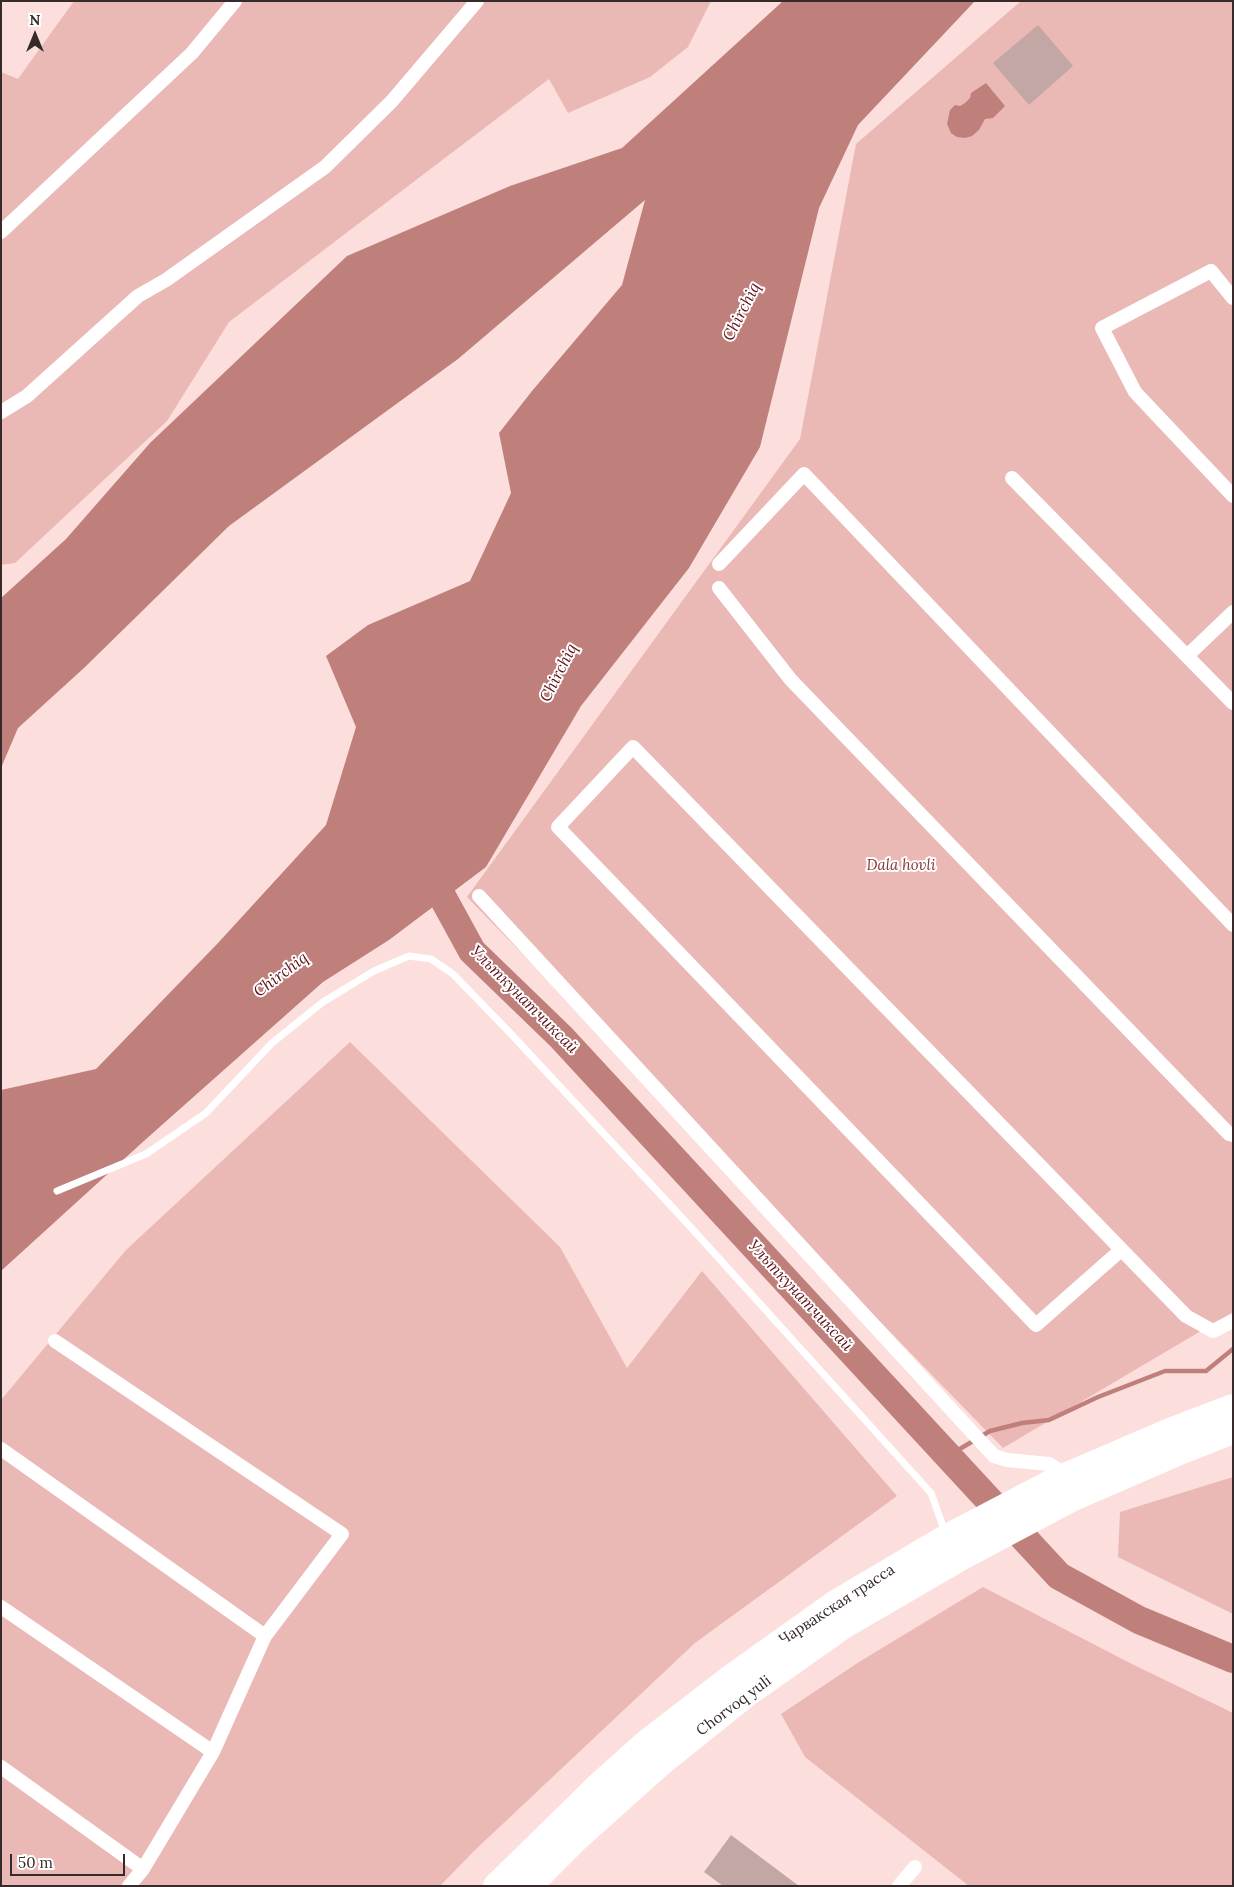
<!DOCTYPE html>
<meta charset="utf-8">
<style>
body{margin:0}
#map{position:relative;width:1234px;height:1887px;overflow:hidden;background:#fcdfdd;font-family:Lora,serif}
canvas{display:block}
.frame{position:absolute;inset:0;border:2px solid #362b2a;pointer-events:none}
.north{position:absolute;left:10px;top:10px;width:50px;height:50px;-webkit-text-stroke:4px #fff;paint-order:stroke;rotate:0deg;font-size:14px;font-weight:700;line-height:20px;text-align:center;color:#362b2a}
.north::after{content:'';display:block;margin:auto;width:18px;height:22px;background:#362b2a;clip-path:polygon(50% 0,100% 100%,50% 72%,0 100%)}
.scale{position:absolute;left:10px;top:1854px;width:115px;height:22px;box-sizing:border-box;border:2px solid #362b2a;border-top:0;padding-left:6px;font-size:15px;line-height:18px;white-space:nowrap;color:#362b2a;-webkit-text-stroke:4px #fff;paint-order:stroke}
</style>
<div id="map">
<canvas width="1234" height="1887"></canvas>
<div class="frame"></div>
<div class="north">N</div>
<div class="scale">50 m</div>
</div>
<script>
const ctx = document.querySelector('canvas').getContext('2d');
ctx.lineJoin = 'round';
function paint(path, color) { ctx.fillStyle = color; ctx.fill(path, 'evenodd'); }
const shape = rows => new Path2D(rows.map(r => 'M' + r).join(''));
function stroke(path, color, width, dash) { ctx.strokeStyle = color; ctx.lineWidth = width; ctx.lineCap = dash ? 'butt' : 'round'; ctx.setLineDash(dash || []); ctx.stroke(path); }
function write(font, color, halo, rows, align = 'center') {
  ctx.font = font + ' Lora,serif'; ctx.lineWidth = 4; ctx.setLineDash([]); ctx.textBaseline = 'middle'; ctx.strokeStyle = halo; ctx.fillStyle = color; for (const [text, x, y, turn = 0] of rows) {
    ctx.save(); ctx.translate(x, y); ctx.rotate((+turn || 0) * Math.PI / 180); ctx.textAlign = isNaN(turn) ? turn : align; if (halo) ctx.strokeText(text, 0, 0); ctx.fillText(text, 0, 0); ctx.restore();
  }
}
const green = shape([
 [74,1,711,1,688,47,650,77,568,113,549,79,229,322,167,421,15,563,1,565,1,72,18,79],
 [1021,1,1233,1,1233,1312,1003,1448,467,897,800,439,856,144],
 [350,1042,560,1247,627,1368,702,1271,897,1496,695,1643,474,1851,440,1886,1,1886,1,1400,126,1250],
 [1233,1477,1233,1614,1118,1557,1120,1512],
 [983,1587,1132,1664,1233,1713,1233,1886,969,1886,805,1757,781,1714,859,1662]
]);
const water = shape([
 [783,1,975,1,858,125,819,208,760,447,689,568,581,706,486,867,389,940,323,982,145,1140,1,1271,1,1090,96,1069,218,943,326,825,356,727,326,656,368,625,470,581,511,493,499,433,532,391,622,285,645,200,458,359,229,526,84,668,18,728,1,768,1,598,66,539,150,443,347,256,510,186,622,148],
 [986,83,1005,106,993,118,985,119,979,130,972,136,965,138,957,137,951,133,947,124,950,110,955,105,960,106,965,103,970,98,971,93]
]);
const stream = shape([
 [948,1456,990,1431,1022,1423,1049,1420,1098,1397,1165,1371,1206,1371,1233,1349]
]);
const river = shape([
 [425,865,472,951,561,1037,1059,1576,1139,1620,1233,1659]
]);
const building = shape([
 [1038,25,1073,66,1029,105,993,63],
 [731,1835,799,1886,723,1886,704,1872]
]);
const lane = shape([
 [57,1191,146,1154,206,1113,272,1043,323,1002,374,971,409,956,431,959,453,974,512,1035,686,1222,931,1493,945,1532]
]);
const street = shape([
 [1,232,192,53,235,1],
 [1233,298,1211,271,1102,328,1135,392,1233,496],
 [1,412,27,396,138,296,166,280,325,167,392,101,477,1],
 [1012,478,1233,703],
 [719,564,804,474,1233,925],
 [719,588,791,680,1229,1134,1233,1135],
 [1187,656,1233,612],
 [479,896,994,1456,1007,1460,1049,1464,1066,1475],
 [1121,1250,1036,1325,558,827,633,747,1186,1316,1213,1331,1233,1321],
 [55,1341,342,1534,265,1636,213,1752,143,1869,129,1886],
 [1,1449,265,1636],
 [1,1607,213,1752],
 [1,1767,143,1869],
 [899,1886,915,1867]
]);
const highway = shape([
 [496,1886,598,1786,646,1743,730,1678,834,1604,947,1537,1056,1480,1170,1431,1233,1407],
 [529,1886,576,1839,662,1762,743,1697,845,1625,962,1557,1071,1499,1177,1453,1233,1431]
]);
const parkNames = [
 ["Dala hovli",901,866]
];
const streetNames = [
 ["Чарвакская трасса",837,1605,-33],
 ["Chorvoq yuli",734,1706,-37]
];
const waterNames = [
 ["Chirchiq",742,312,-63],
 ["Chirchiq",559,673,-63],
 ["Chirchiq",281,975,-37],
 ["Ульткунатчиксай",524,1000,45],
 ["Ульткунатчиксай",800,1296,47]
];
paint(green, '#eab8b5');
paint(water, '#bf807c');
stroke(stream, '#bf807c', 4.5);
stroke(river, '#bf807c', 28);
paint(building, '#c2a7a5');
stroke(lane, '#fff', 7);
stroke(street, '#fff', 14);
stroke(highway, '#fff', 26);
write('italic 15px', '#833434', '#fff', parkNames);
write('15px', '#362b2a', '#fff', streetNames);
write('italic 16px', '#601217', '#fff', waterNames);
</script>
